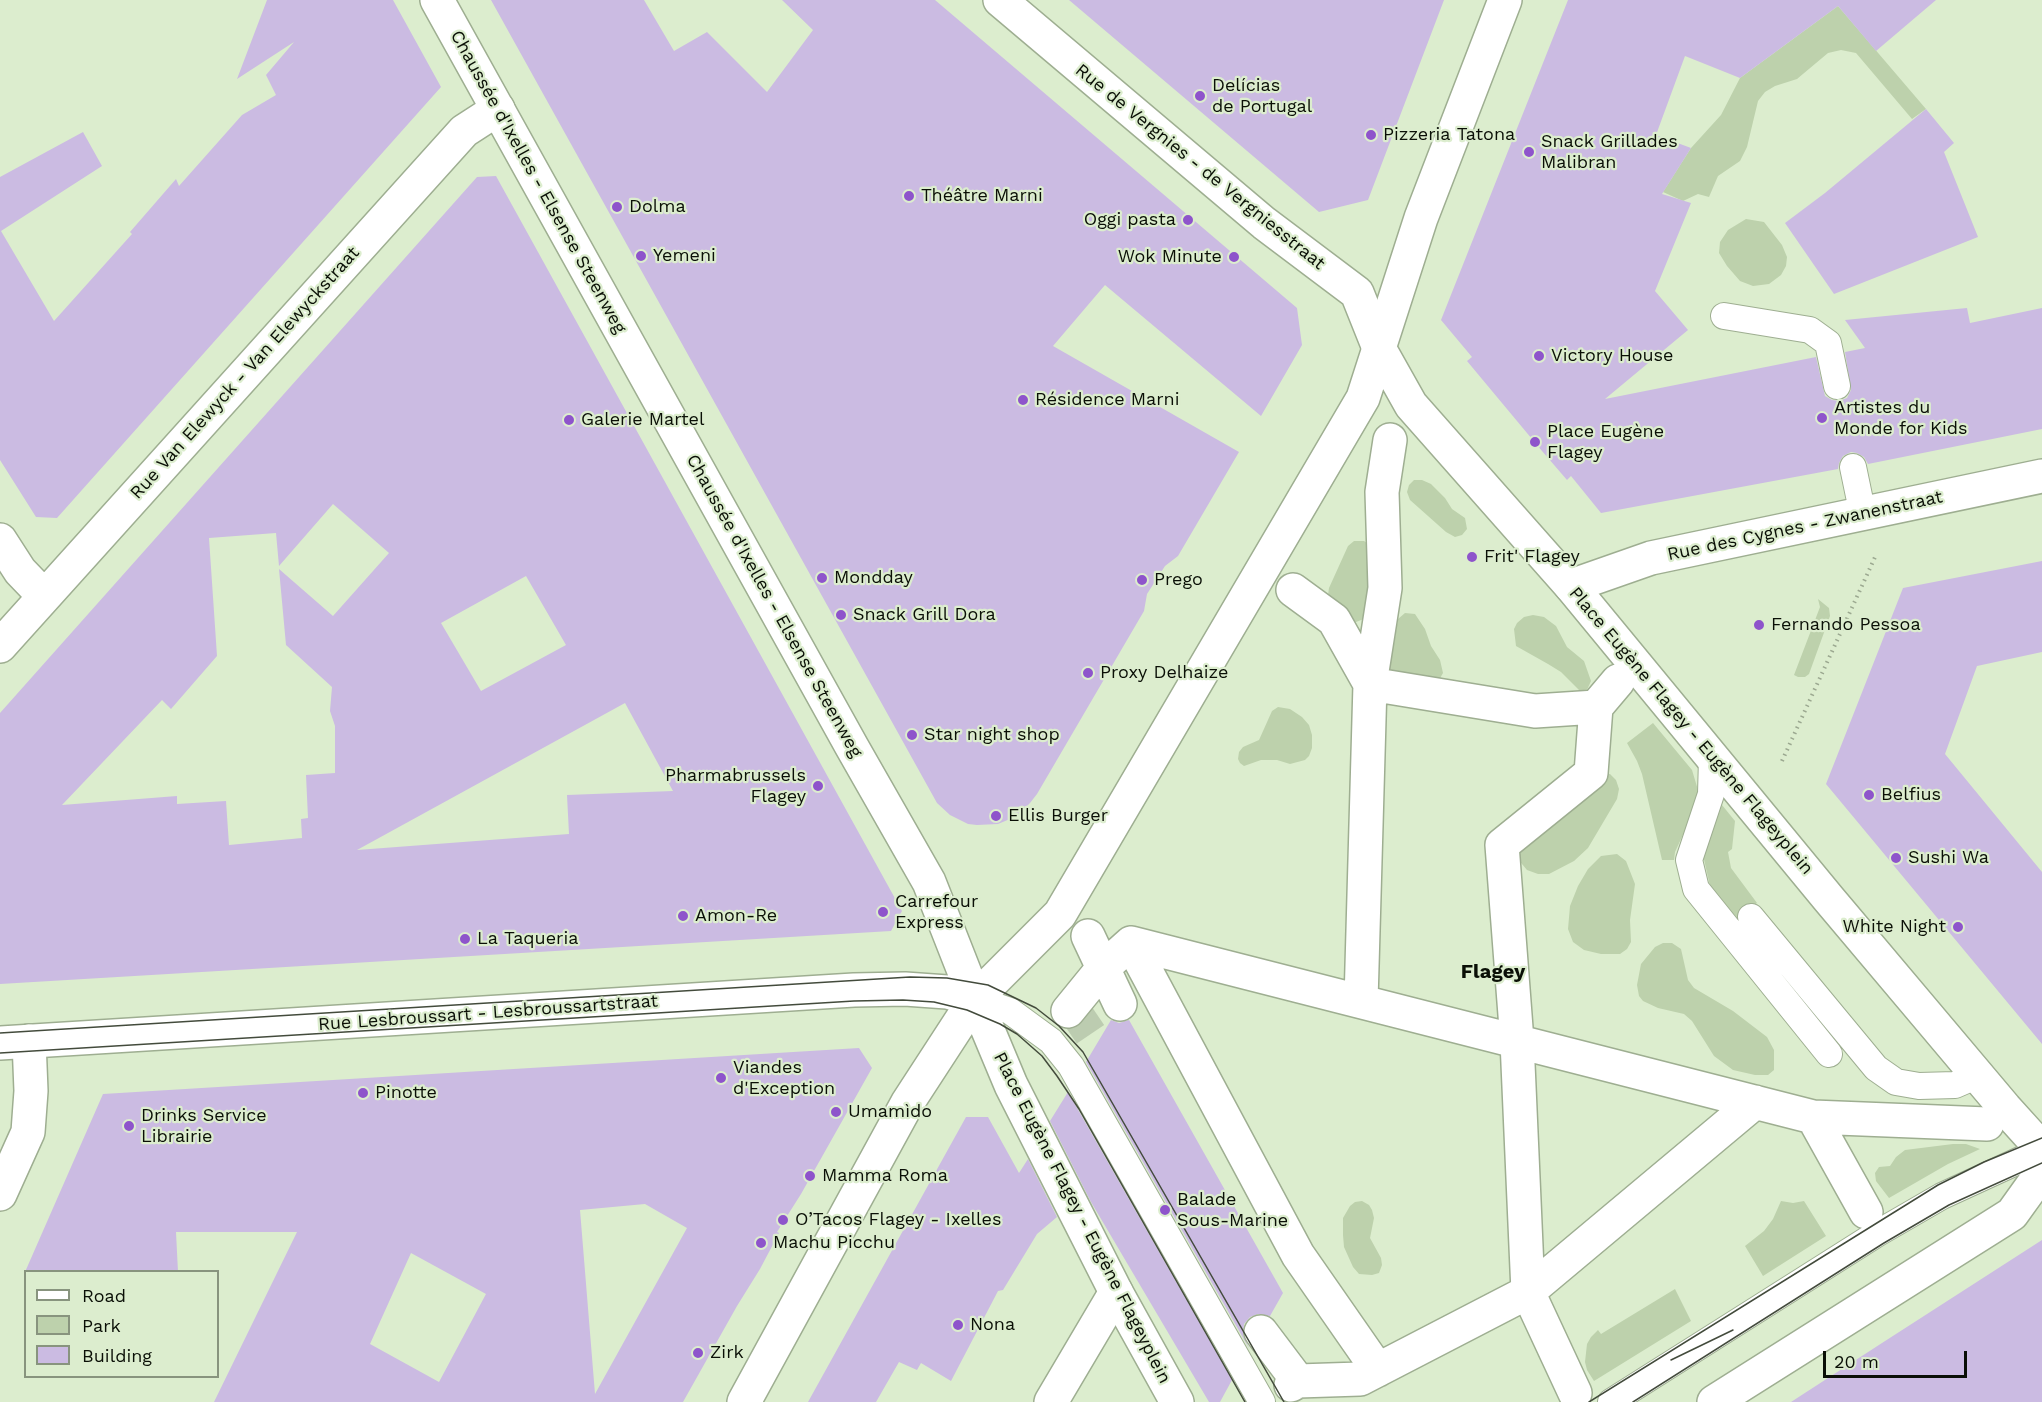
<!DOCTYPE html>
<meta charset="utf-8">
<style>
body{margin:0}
#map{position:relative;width:2042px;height:1402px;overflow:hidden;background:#dcedce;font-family:"Work Sans",sans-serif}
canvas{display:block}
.legend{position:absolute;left:24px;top:1270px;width:195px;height:108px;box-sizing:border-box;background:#dcedce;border:2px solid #88947e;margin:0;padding:8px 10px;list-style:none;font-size:18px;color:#0a0f06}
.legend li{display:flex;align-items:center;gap:12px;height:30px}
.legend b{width:30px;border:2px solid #88947e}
.scale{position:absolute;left:1823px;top:1351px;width:144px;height:27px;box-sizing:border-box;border:3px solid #0a0f06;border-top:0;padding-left:8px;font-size:18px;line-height:21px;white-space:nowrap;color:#0a0f06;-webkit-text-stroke:4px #dcedce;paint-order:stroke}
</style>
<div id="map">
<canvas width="2042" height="1402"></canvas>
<ul class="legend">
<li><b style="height:8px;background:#fff"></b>Road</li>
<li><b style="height:16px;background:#bdd1ac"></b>Park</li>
<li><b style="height:16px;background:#cbbbe2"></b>Building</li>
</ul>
<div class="scale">20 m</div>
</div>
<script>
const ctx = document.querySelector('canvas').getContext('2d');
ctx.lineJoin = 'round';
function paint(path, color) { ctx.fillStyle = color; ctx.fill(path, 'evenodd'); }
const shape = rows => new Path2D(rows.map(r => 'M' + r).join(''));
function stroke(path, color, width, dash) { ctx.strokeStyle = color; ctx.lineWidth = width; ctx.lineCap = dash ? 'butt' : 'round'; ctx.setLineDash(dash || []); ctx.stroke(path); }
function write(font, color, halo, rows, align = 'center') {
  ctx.font = font + ' "Work Sans",sans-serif'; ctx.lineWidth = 4.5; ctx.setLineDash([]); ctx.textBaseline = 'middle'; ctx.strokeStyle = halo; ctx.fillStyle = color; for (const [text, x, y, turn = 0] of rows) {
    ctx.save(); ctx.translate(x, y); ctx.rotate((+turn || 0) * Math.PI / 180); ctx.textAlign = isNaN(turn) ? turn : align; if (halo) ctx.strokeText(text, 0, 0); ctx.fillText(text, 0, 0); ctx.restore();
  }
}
const green = shape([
 [1838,6,1926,109,1912,119,1856,53,1841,50,1828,53,1797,79,1775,86,1765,92,1758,101,1747,147,1740,161,1718,176,1709,197,1698,194,1683,201,1663,192,1691,148,1721,115,1740,78],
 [1746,219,1764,222,1782,245,1787,257,1786,266,1781,275,1769,284,1753,286,1740,281,1727,266,1719,253,1720,242,1728,230],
 [1414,480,1422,480,1431,484,1445,498,1452,509,1465,518,1467,529,1462,535,1455,537,1446,532,1410,500,1407,492,1409,485],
 [1354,541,1364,541,1370,545,1369,617,1356,622,1344,619,1331,607,1328,595,1329,588,1348,546],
 [1818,599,1829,608,1830,616,1809,674,1805,677,1798,677,1794,675,1820,607],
 [1405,613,1415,614,1425,629,1431,646,1440,660,1443,673,1439,680,1389,673,1384,655,1394,644,1398,619],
 [1533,615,1544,617,1556,626,1567,647,1584,661,1591,681,1586,692,1582,693,1561,672,1548,664,1516,646,1514,629,1517,623,1524,617],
 [1278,707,1290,709,1302,717,1309,725,1312,735,1312,748,1309,756,1305,760,1290,764,1277,760,1261,760,1244,766,1240,763,1238,759,1239,752,1243,747,1259,740,1272,711],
 [1653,723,1692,770,1698,790,1698,802,1675,852,1674,860,1662,860,1642,774,1637,761,1627,743],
 [1603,773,1610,774,1616,780,1619,789,1617,799,1588,848,1574,861,1549,874,1538,874,1527,870,1517,858,1517,841],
 [1722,805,1735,821,1732,849,1728,852,1731,868,1757,903,1738,919,1710,886,1703,855],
 [1617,854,1626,861,1635,884,1630,920,1631,942,1627,949,1620,954,1601,954,1584,950,1573,942,1568,929,1570,906,1578,886,1588,869,1601,856],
 [1663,943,1672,943,1681,949,1688,980,1694,988,1733,1011,1767,1037,1774,1050,1774,1070,1768,1075,1755,1075,1733,1070,1714,1056,1692,1021,1684,1014,1658,1008,1643,1001,1639,996,1637,985,1641,964,1655,947],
 [1953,1144,1966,1144,1980,1149,1948,1164,1889,1198,1876,1181,1875,1173,1879,1167,1890,1166,1896,1157,1905,1150],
 [1362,1201,1369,1205,1372,1210,1374,1218,1370,1238,1381,1258,1382,1265,1379,1273,1372,1275,1359,1274,1353,1267,1344,1247,1343,1235,1343,1218,1350,1206,1355,1202],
 [1781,1201,1793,1203,1804,1201,1826,1236,1763,1276,1745,1246,1764,1231,1773,1219],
 [1675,1289,1691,1321,1594,1381,1587,1370,1585,1362,1587,1344,1591,1337,1598,1330,1601,1334]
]);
const building = shape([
 [267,0,393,0,441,87,57,518,36,517,0,460,0,177,83,132,102,166,1,231,54,321,132,234,130,232,176,179,179,186,242,115,276,95,266,75,294,42,237,79],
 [491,0,644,0,674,51,707,32,767,92,813,30,782,0,935,0,1297,308,1302,345,1261,416,1105,285,1053,346,1239,452,1178,556,1165,566,1147,594,1144,611,1037,794,1030,803,1017,816,998,824,977,825,968,824,950,815,937,803],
 [1069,0,1444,0,1368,200,1319,212],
 [1568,0,1936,0,1876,51,1838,6,1740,78,1685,56,1656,135,1691,148,1662,194,1691,203,1655,291,1688,330,1605,399,1816,357,1825,396,1832,400,1839,401,1847,398,1851,390,1845,352,1865,348,1845,320,1967,308,1970,323,2042,308,2042,429,1868,464,1864,457,1857,453,1851,452,1843,456,1839,463,1838,469,1601,513,1571,476,1567,480,1542,451,1467,361,1472,357,1441,320],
 [1926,109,1954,143,1944,152,1978,237,1834,294,1785,223,1825,193],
 [496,176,902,911,891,931,0,984,0,713,477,177],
 [333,504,389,553,333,616,279,569,286,645,332,687,330,711,335,726,335,773,306,775,308,818,301,819,302,838,229,845,226,801,177,804,177,796,62,805,162,700,171,709,217,656,209,538,276,533,279,566],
 [526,576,566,645,481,691,441,623],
 [625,703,673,791,567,795,569,834,357,850],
 [2042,561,2042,652,1977,666,1945,754,2042,872,2042,1044,1826,784,1903,588],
 [1111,1020,1119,1023,1129,1020,1283,1293,1270,1316,1258,1314,1250,1317,1244,1324,1243,1335,1250,1350,1086,1062],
 [859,1048,872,1068,801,1194,777,1232,779,1233,760,1269,737,1306,683,1402,214,1402,297,1232,176,1232,178,1272,25,1272,103,1094],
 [645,1204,687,1228,595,1394,580,1210],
 [411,1253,486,1294,439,1382,370,1344],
 [1068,1092,1232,1380,1220,1402,1209,1402,1091,1202,1050,1121],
 [966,1117,988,1117,1019,1173,1028,1159,1057,1217,1037,1234,1003,1290,998,1291,951,1381,921,1363,917,1370,899,1362,876,1402,808,1402],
 [2042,1240,2042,1402,1791,1402,1882,1343]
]);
const pedestrianTunnel = shape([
 [1072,1007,1097,1044]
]);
const path = shape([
 [1782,761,1876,555]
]);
const service = shape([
 [1724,316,1810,330,1828,343,1837,386],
 [1853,467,1863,515],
 [1712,759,1711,794,1689,860,1696,889,1829,1054],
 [1751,917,1876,1068,1896,1082,1919,1086,1955,1085,1978,1075],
 [975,999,1010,1011,1051,1041,1071,1066,1262,1402],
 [1611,1402,1878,1233,1942,1196,2042,1150]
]);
const pedestrian = shape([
 [1293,590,1334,620,1370,684,1535,711,1596,707],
 [1088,936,1120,1004],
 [1131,943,1813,1117,1866,1212],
 [1131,943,1298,1255,1378,1370],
 [1361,1001,1370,684,1385,588,1382,492,1390,440],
 [1068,1011,1103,968,1131,943],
 [1813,1117,1987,1124],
 [1261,1332,1298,1381],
 [1291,1385,1298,1381,1360,1379,1528,1292,1755,1102],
 [1575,1393,1528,1292,1517,1041,1502,845,1591,773,1596,707,1618,681]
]);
const minor = shape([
 [0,540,20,571,44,596],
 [1571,586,1651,558,2042,476],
 [0,646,464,131,498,109],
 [0,1194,28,1132,31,1091,29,1041],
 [1051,1402,1116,1292]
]);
const tertiary = shape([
 [437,0,852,747,929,882,975,999],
 [1000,0,1264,223,1357,293,1379,348],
 [0,1043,854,990,905,989,947,992,975,999]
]);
const secondary = shape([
 [1379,348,1411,405,1571,586,1828,898,2005,1108,2042,1149],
 [975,999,1011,1085,1116,1292,1177,1402],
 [744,1402,908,1102,975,999,1060,914,1363,398,1421,218,1505,0],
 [1714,1402,2012,1214,2042,1172]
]);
const tram = shape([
 [0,1033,910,977,947,978,988,985,1036,1008,1059,1026,1083,1052,1284,1402],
 [0,1053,854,1001,903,1000,934,1002,967,1010,1000,1024,1017,1034,1042,1056,1057,1076,1079,1109,1245,1402],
 [1671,1360,1733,1330],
 [1589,1402,1938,1185,1984,1162,2042,1138],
 [1633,1402,1884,1243,1949,1205,2042,1163]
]);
const markers = [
 [1200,96,6,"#8e54cb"],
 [1371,135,6,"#8e54cb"],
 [1529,152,6,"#8e54cb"],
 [909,196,6,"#8e54cb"],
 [617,207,6,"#8e54cb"],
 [1188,220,6,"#8e54cb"],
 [641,256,6,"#8e54cb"],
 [1234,257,6,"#8e54cb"],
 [1539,356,6,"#8e54cb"],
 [1023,400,6,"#8e54cb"],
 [1822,418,6,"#8e54cb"],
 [569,420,6,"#8e54cb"],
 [1535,442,6,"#8e54cb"],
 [1472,557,6,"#8e54cb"],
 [822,578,6,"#8e54cb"],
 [1142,580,6,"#8e54cb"],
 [841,615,6,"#8e54cb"],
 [1759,625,6,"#8e54cb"],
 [1088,673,6,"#8e54cb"],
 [912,735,6,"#8e54cb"],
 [818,786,6,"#8e54cb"],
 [1869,795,6,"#8e54cb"],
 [996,816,6,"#8e54cb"],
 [1896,858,6,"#8e54cb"],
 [883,912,6,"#8e54cb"],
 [683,916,6,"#8e54cb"],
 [1958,927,6,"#8e54cb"],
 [465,939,6,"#8e54cb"],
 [721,1078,6,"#8e54cb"],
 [363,1093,6,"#8e54cb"],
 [836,1112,6,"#8e54cb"],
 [129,1126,6,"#8e54cb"],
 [810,1176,6,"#8e54cb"],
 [1165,1210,6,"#8e54cb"],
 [783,1220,6,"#8e54cb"],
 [761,1243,6,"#8e54cb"],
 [958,1325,6,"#8e54cb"],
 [698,1353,6,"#8e54cb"]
];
const poiNames = [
 ["Delícias",1212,86],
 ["de Portugal",1212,107],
 ["Pizzeria Tatona",1383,135],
 ["Snack Grillades",1541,142],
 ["Malibran",1541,163],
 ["Théâtre Marni",921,196],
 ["Dolma",629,207],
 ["Oggi pasta",1176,220,"right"],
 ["Yemeni",653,256],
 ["Wok Minute",1222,257,"right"],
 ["Victory House",1551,356],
 ["Résidence Marni",1035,400],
 ["Artistes du",1834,408],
 ["Monde for Kids",1834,429],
 ["Galerie Martel",581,420],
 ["Place Eugène",1547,432],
 ["Flagey",1547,453],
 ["Frit' Flagey",1484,557],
 ["Mondday",834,578],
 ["Prego",1154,580],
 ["Snack Grill Dora",853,615],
 ["Fernando Pessoa",1771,625],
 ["Proxy Delhaize",1100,673],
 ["Star night shop",924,735],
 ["Pharmabrussels",806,776,"right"],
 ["Flagey",806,797,"right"],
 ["Belfius",1881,795],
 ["Ellis Burger",1008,816],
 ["Sushi Wa",1908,858],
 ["Carrefour",895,902],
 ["Express",895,923],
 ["Amon-Re",695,916],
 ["White Night",1946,927,"right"],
 ["La Taqueria",477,939],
 ["Viandes",733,1068],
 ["d'Exception",733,1089],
 ["Pinotte",375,1093],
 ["Umamìdo",848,1112],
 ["Drinks Service",141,1116],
 ["Librairie",141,1137],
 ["Mamma Roma",822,1176],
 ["Balade",1177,1200],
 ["Sous-Marine",1177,1221],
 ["O’Tacos Flagey - Ixelles",795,1220],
 ["Machu Picchu",773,1243],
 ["Nona",970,1325],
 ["Zirk",710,1353]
];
const streetNames = [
 ["Rue de Vergnies - de Vergniesstraat",1200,167,39],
 ["Chaussée d'Ixelles - Elsense Steenweg",538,182,61],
 ["Rue Van Elewyck - Van Elewyckstraat",245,373,-48],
 ["Rue des Cygnes - Zwanenstraat",1805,526,-12],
 ["Chaussée d'Ixelles - Elsense Steenweg",774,606,61],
 ["Place Eugène Flagey - Eugène Flageyplein",1691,731,50],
 ["Rue Lesbroussart - Lesbroussartstraat",488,1013,-4],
 ["Place Eugène Flagey - Eugène Flageyplein",1082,1218,63]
];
const neighbourhoodNames = [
 ["Flagey",1493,972]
];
paint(green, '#bdd1ac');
paint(building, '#cbbbe2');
stroke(pedestrianTunnel, '#bcccb0', 33, [33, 16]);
stroke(service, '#9eae91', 28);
stroke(pedestrian, '#9eae91', 36);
stroke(minor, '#9eae91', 36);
stroke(tertiary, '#9eae91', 36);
stroke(secondary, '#9eae91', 36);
stroke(path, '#9ba890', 4, [1.5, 4.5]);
stroke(service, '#fff', 26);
stroke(pedestrian, '#fff', 33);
stroke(minor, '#fff', 33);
stroke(tertiary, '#fff', 33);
stroke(secondary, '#fff', 33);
stroke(tram, '#434b3c', 1.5);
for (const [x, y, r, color] of markers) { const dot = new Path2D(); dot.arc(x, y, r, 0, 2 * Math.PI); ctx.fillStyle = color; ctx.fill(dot); stroke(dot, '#dcedce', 2); }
write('18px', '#0a0f06', '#dcedce', poiNames, 'left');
write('18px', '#0a0f06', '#dcedce', streetNames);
write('bold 20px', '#0a0f06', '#dcedce', neighbourhoodNames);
</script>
